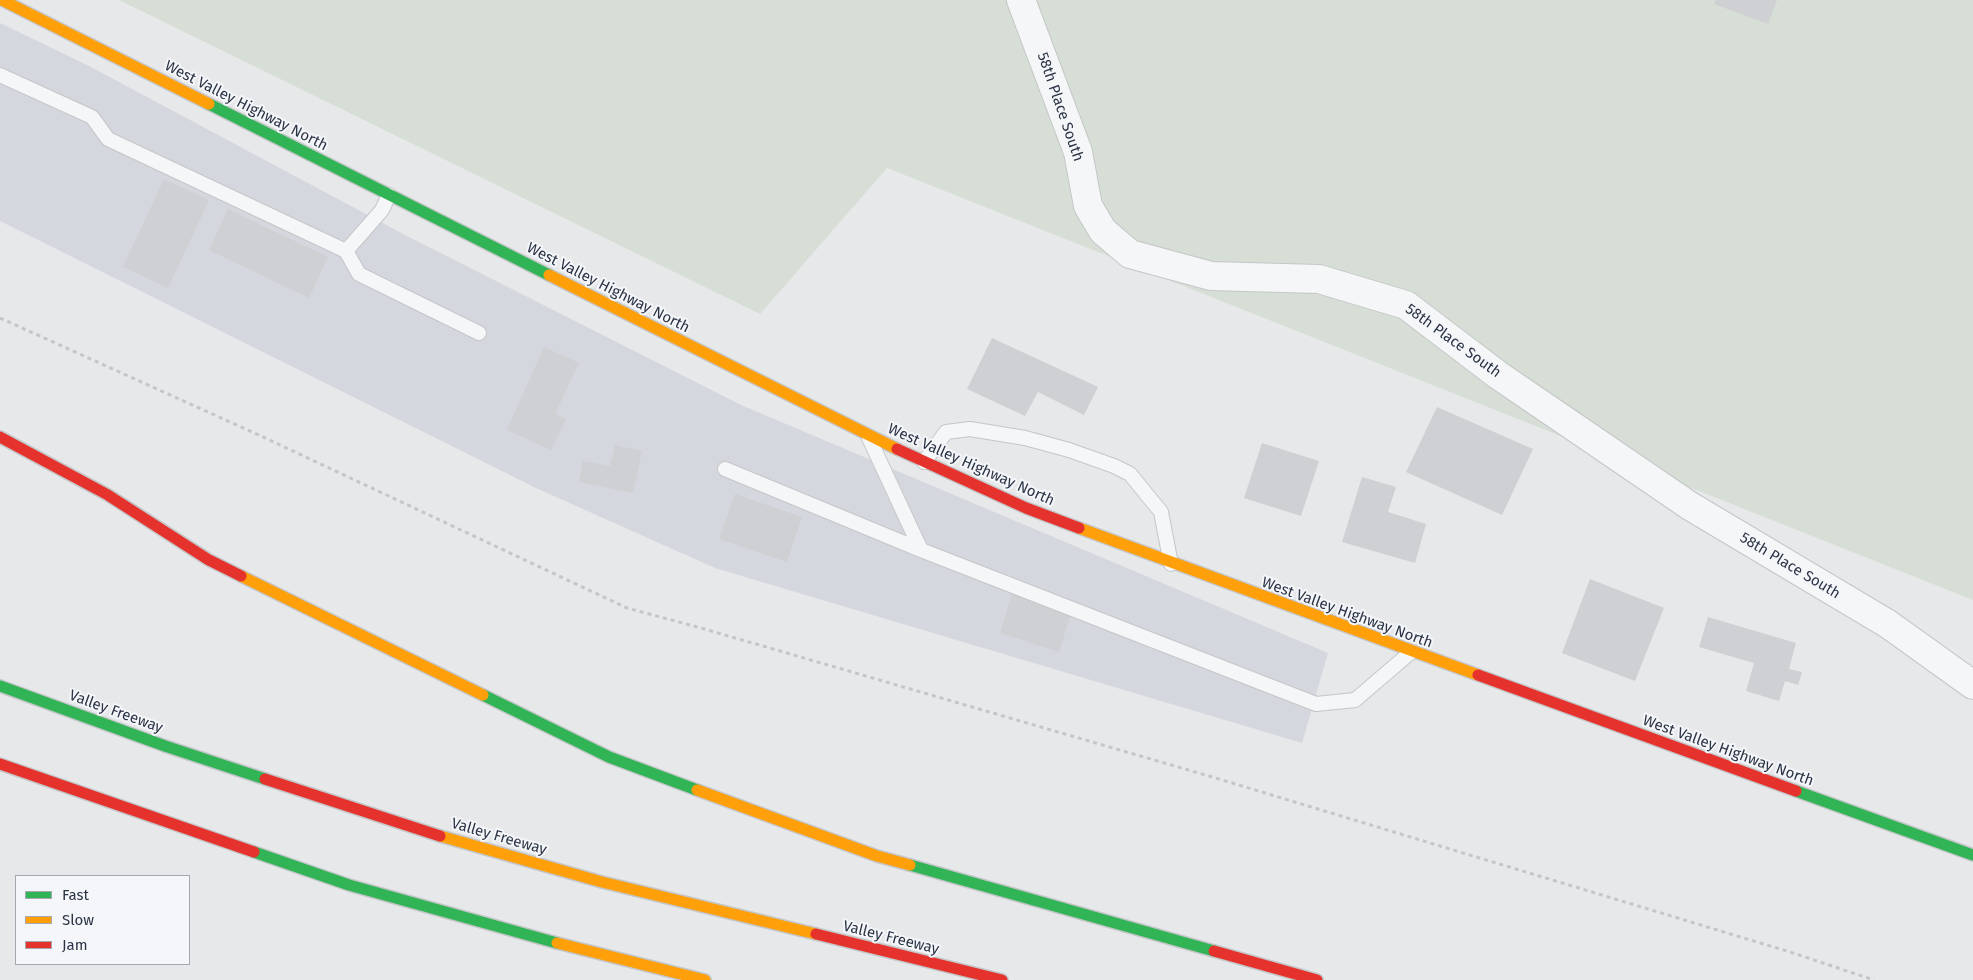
<!DOCTYPE html>
<style>
body{margin:0}
#map{position:relative;width:1973px;height:980px;overflow:hidden;background:#e6e8ea;font-family:"Fira Sans",sans-serif}
canvas{display:block}
.legend{position:absolute;left:15px;top:875px;width:175px;height:90px;box-sizing:border-box;background:#f4f6f9;border:1px solid #a4a8b1;margin:0;padding:6px 9px;list-style:none;font-size:15px;color:#2b3445}
.legend li{display:flex;align-items:center;gap:10px;height:25px}
.legend b{width:25px;border:1px solid #a4a8b1}
</style>
<div id="map">
<canvas width="1973" height="980"></canvas>
<ul class="legend">
<li><b style="height:6px;background:#30b455"></b>Fast</li>
<li><b style="height:6px;background:#ff9f0a"></b>Slow</li>
<li><b style="height:6px;background:#e5322d"></b>Jam</li>
</ul>
</div>
<script>
const ctx = document.querySelector('canvas').getContext('2d');
ctx.lineJoin = 'round';
function paint(path, color) { ctx.fillStyle = color; ctx.fill(path, 'evenodd'); }
const shape = rows => new Path2D(rows.map(r => 'M' + r).join(''));
function stroke(path, color, width, dash) { ctx.strokeStyle = color; ctx.lineWidth = width; ctx.lineCap = dash ? 'butt' : 'round'; ctx.setLineDash(dash || []); ctx.stroke(path); }
function write(font, color, halo, rows, align = 'center') {
  ctx.font = font + ' "Fira Sans",sans-serif'; ctx.lineWidth = 4; ctx.setLineDash([]); ctx.textBaseline = 'middle'; ctx.strokeStyle = halo; ctx.fillStyle = color; for (const [text, x, y, turn = 0] of rows) {
    ctx.save(); ctx.translate(x, y); ctx.rotate((+turn || 0) * Math.PI / 180); ctx.textAlign = isNaN(turn) ? turn : align; if (halo) ctx.strokeText(text, 0, 0); ctx.fillText(text, 0, 0); ctx.restore();
  }
}
const built = shape([
 [0,23,89,66,407,236,741,405,1328,653,1302,743,715,568,536,488,0,221]
]);
const green = shape([
 [119,0,1973,0,1973,600,887,168,760,314]
]);
const building = shape([
 [1716,0,1777,0,1768,24,1714,4],
 [164,179,209,200,168,288,123,267],
 [228,209,328,257,309,298,209,250],
 [992,338,1098,387,1084,415,1038,392,1025,416,967,389],
 [544,347,579,363,555,414,566,419,551,450,507,430],
 [1437,407,1533,449,1502,515,1406,472],
 [1262,443,1319,461,1301,516,1244,498],
 [615,445,642,451,633,493,579,482,583,461,610,466],
 [1362,477,1396,487,1388,512,1426,524,1415,563,1342,542],
 [735,494,802,517,787,562,719,539],
 [1590,579,1664,608,1635,681,1562,653],
 [1012,594,1071,613,1059,652,1000,633],
 [1708,617,1796,643,1789,669,1802,672,1798,685,1785,681,1779,701,1746,691,1754,663,1699,647]
]);
const path = shape([
 [0,318,261,436,627,608,701,628,1209,776,1790,952,1874,980]
]);
const lane = shape([
 [0,75,92,117,108,139,346,251,359,274,479,333],
 [346,251,382,210,389,195],
 [869,438,921,550],
 [924,462,946,432,970,429,1025,438,1069,450,1114,466,1130,474,1161,512,1171,564],
 [725,469,921,550,1316,704,1355,700,1411,652]
]);
const street = shape([
 [1021,0,1078,152,1088,206,1103,231,1130,254,1211,276,1319,279,1406,305,1498,375,1690,506,1888,624,1973,685]
]);
const fast = shape([
 [209,104,549,275],
 [0,686,165,746,265,779],
 [483,695,609,757,697,790],
 [1796,791,1973,855],
 [254,852,349,885,557,943],
 [910,865,1214,951]
]);
const slow = shape([
 [2,0,209,104],
 [549,275,897,449],
 [1079,528,1478,675],
 [241,576,483,695],
 [697,790,877,856,910,865],
 [440,836,602,882,816,934],
 [557,943,705,980]
]);
const jam = shape([
 [0,437,108,495,209,560,241,576],
 [897,449,1026,508,1079,528],
 [1478,675,1796,791],
 [0,764,254,852],
 [265,779,440,836],
 [816,934,1002,980],
 [1214,951,1317,980]
]);
const streetNames = [
 ["West Valley Highway North",246,106,27],
 ["58th Place South",1060,107,71],
 ["West Valley Highway North",608,288,27],
 ["58th Place South",1453,341,36],
 ["West Valley Highway North",971,465,24],
 ["58th Place South",1790,566,31],
 ["West Valley Highway North",1347,613,20],
 ["Valley Freeway",116,712,20],
 ["West Valley Highway North",1728,751,20],
 ["Valley Freeway",499,837,16],
 ["Valley Freeway",891,938,14]
];
paint(built, '#d4d7dd');
paint(green, '#d6ded6');
paint(building, '#ced0d3');
stroke(lane, '#c4c6c8', 16);
stroke(street, '#c4c6c8', 30);
stroke(fast, '#c4c6c8', 14);
stroke(slow, '#c4c6c8', 14);
stroke(jam, '#c4c6c8', 14);
stroke(path, '#c5c6ca', 3, [4, 4]);
stroke(lane, '#f5f6f7', 14);
stroke(street, '#f5f6f7', 28);
stroke(fast, '#30b455', 11);
stroke(slow, '#ff9f0a', 11);
stroke(jam, '#e5322d', 11);
write('15px', '#2b3445', '#f4f6f9', streetNames);
</script>
